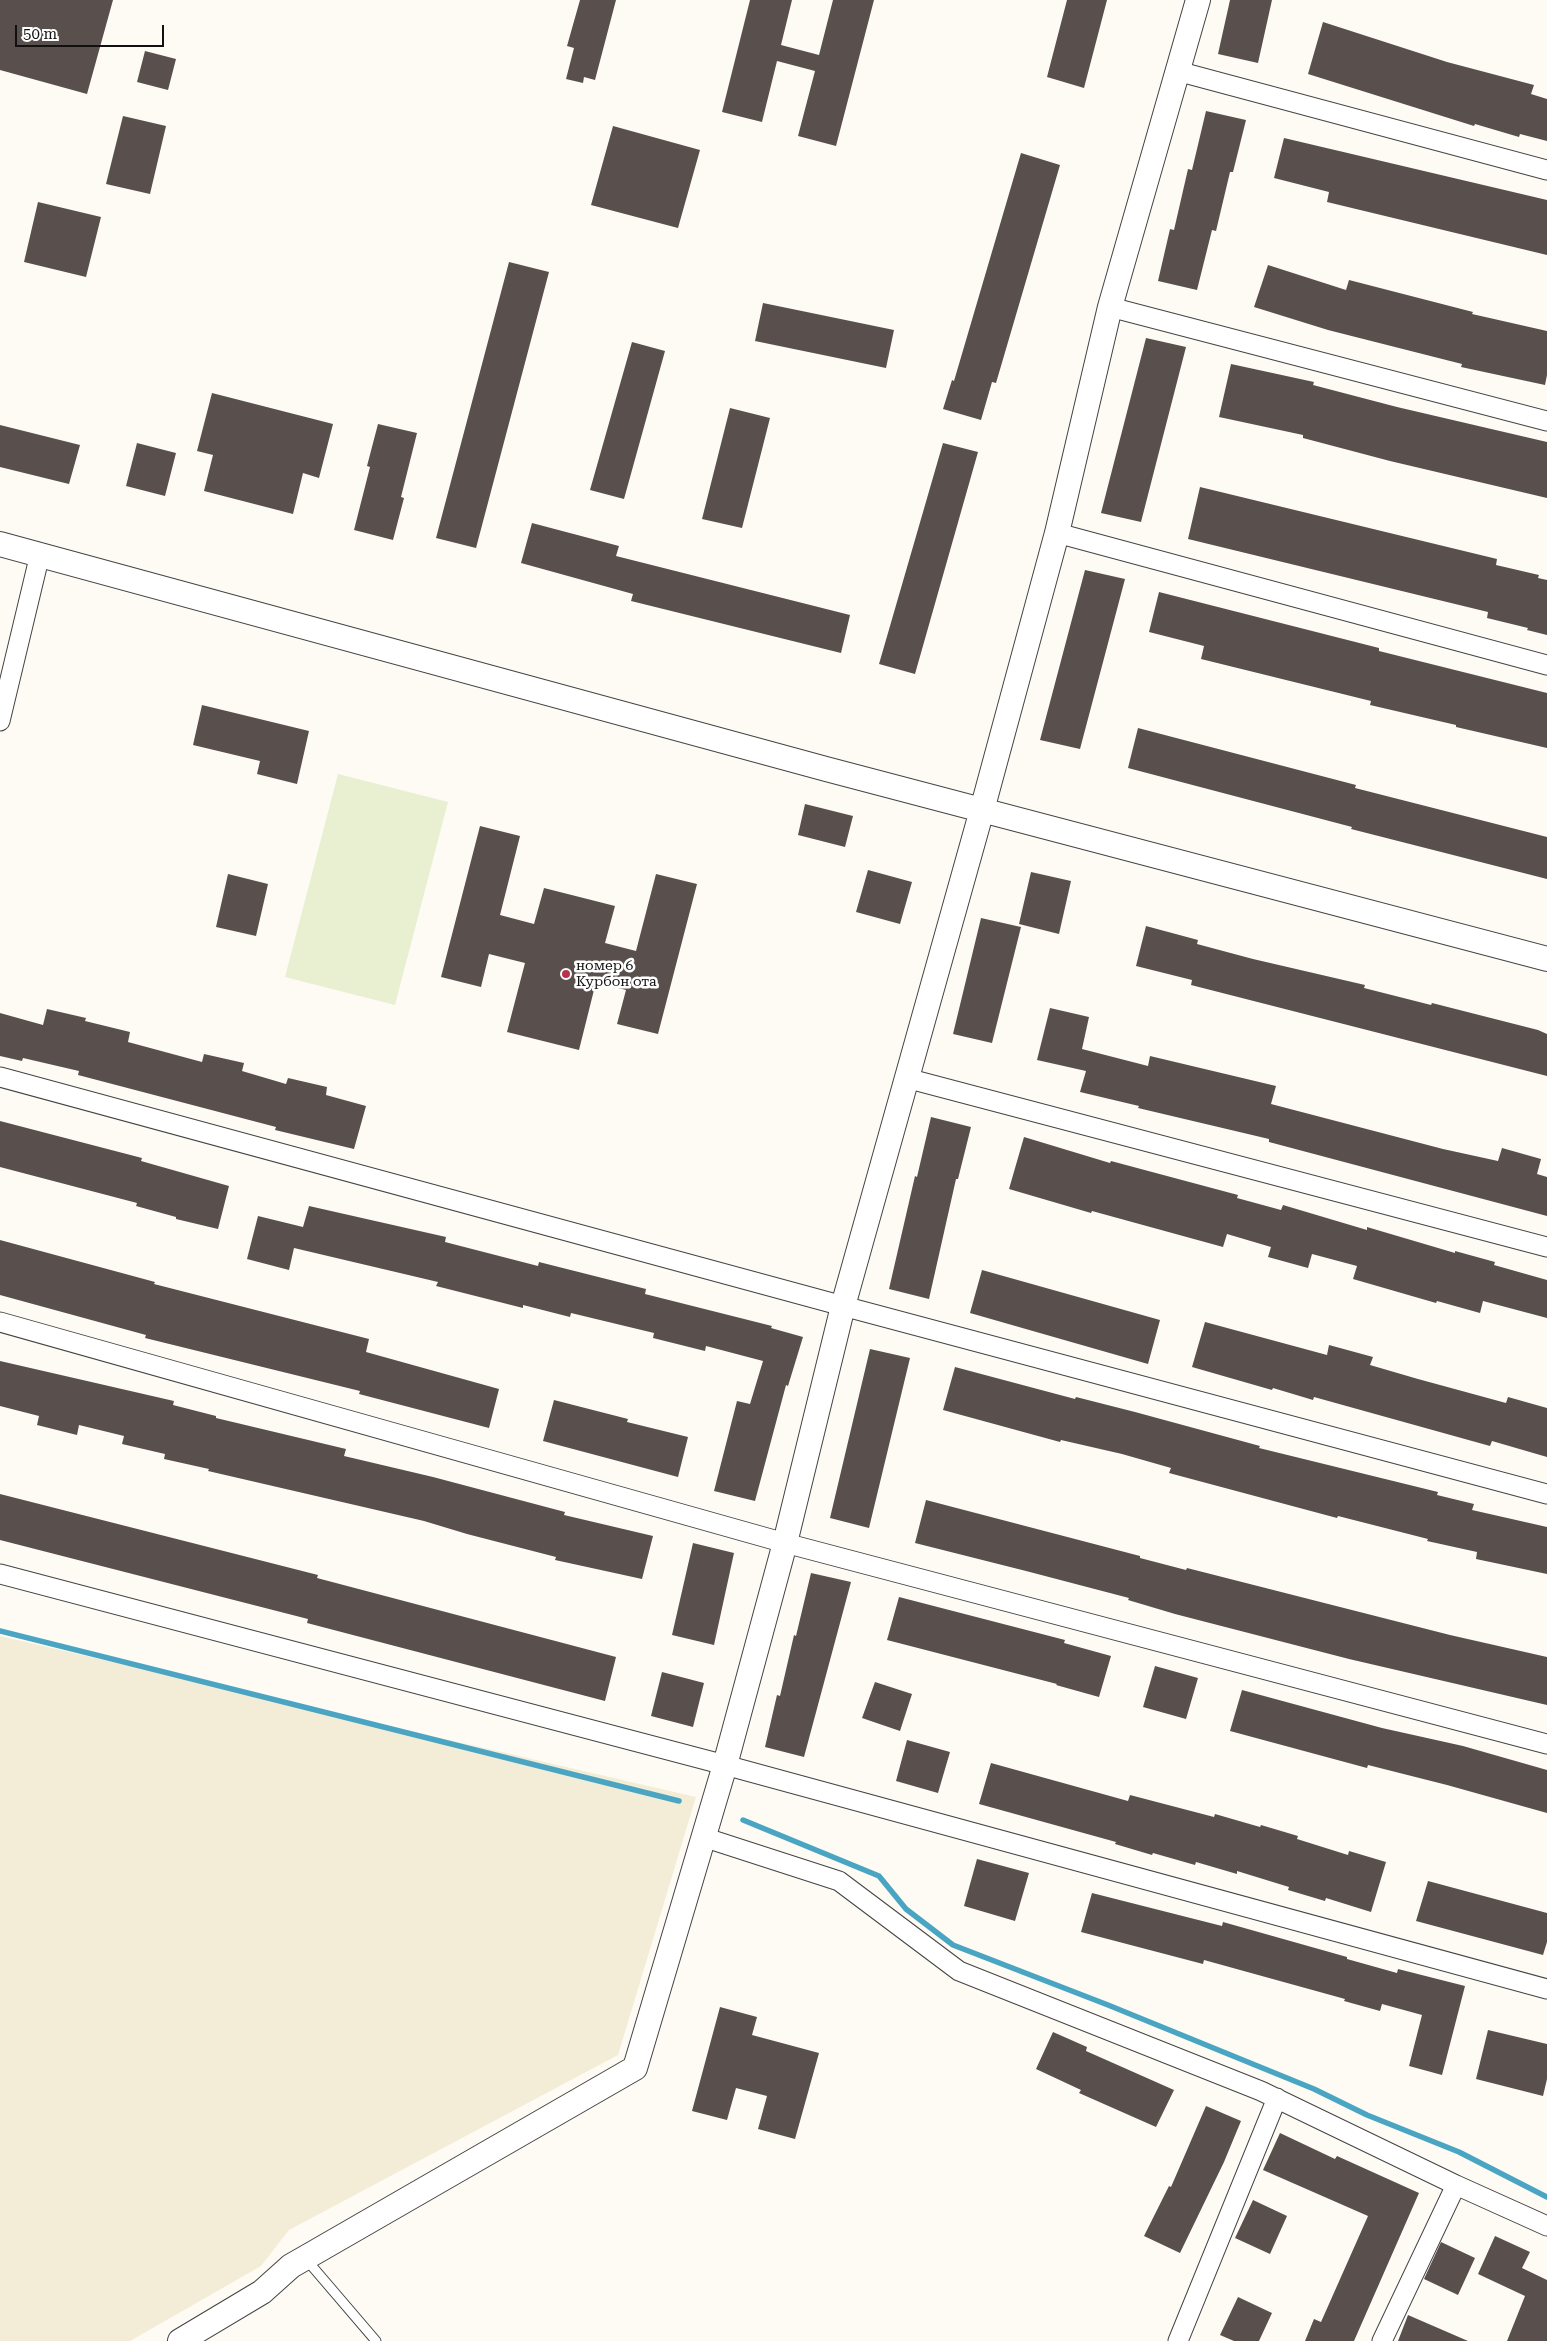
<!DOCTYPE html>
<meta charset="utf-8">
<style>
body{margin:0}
#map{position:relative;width:1547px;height:2341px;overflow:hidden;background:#fefbf5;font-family:"Roboto Serif",serif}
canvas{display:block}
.scale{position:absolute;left:15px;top:25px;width:149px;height:22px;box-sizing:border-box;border:2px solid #111;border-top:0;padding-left:6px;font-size:15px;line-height:18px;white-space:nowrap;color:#111;-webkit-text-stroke:4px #fff;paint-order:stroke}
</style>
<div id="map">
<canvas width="1547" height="2341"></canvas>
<div class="scale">50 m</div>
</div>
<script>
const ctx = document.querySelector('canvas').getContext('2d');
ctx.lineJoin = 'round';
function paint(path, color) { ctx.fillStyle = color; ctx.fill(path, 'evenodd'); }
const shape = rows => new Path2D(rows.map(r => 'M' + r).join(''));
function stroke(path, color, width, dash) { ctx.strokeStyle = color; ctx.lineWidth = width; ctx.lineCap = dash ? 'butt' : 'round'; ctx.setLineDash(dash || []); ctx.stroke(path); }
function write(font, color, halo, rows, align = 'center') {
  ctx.font = font + ' "Roboto Serif",serif'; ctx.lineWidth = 5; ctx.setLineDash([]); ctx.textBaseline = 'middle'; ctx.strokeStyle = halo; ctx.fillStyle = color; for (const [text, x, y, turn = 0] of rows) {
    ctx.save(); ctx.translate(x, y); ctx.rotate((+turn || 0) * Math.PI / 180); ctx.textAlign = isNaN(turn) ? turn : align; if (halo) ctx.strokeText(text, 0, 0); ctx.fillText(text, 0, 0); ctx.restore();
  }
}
const farmland = shape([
 [0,1636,696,1797,618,2055,289,2230,261,2266,130,2341,0,2341]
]);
const pitch = shape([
 [338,774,448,802,395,1005,285,977]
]);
const stream = shape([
 [0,1631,679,1801],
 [743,1820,879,1876,906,1909,953,1945,1108,2005,1314,2089,1367,2115,1459,2152,1547,2197]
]);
const building = shape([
 [0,0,113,0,87,94,0,70],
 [580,0,616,0,595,80,584,77,583,83,566,79,574,48,567,46],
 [750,0,792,0,781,45,819,55,833,0,874,0,836,146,798,136,815,71,777,61,762,122,722,112],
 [1067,0,1107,0,1084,88,1047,77],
 [1230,0,1272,0,1258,63,1218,54],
 [1323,22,1447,62,1534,85,1531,94,1547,99,1547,141,1520,134,1519,137,1475,124,1474,126,1308,74],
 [145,51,176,59,168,90,137,82],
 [1206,111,1246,120,1233,172,1230,172,1216,231,1212,230,1197,290,1158,281,1170,229,1174,230,1188,169,1192,170],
 [123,116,166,126,150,194,106,184],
 [613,126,700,150,678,228,591,205],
 [1284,138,1547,200,1547,255,1327,202,1329,192,1274,178],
 [1021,153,1060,165,996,383,992,382,981,420,943,409,952,380,954,381],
 [38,202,101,217,86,277,24,262],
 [509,262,549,272,476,548,436,538],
 [1268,265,1346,290,1349,280,1473,312,1472,314,1547,331,1547,375,1545,385,1461,367,1462,364,1328,330,1254,307],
 [763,303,894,330,886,368,755,341],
 [1146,338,1186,347,1141,522,1101,513],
 [632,342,665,351,624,499,590,490],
 [1231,364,1314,382,1313,385,1397,407,1547,442,1547,498,1390,461,1303,438,1303,435,1219,417],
 [212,393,333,424,319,478,303,473,293,514,204,491,213,455,197,451],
 [730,408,770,418,742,528,702,519],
 [378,424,417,433,401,497,404,498,393,540,354,530,370,467,367,466],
 [0,425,80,445,69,484,0,467],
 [137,443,176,453,165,496,126,486],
 [943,443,978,452,915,674,879,664],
 [1200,487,1497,559,1496,565,1539,575,1538,578,1547,580,1547,635,1527,630,1528,628,1487,618,1488,612,1188,539],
 [532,523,619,546,616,556,850,615,841,653,631,601,633,594,521,563],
 [1085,570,1125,579,1080,749,1040,740],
 [1159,592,1379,648,1379,651,1547,693,1547,748,1456,727,1456,725,1370,705,1371,701,1201,659,1204,646,1149,632],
 [202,705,309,731,297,784,257,774,260,761,193,745],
 [1138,728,1356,785,1355,788,1547,837,1547,879,1351,829,1352,827,1128,768],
 [805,804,853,816,845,847,798,835],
 [480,826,520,836,500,915,534,924,544,888,615,906,605,943,636,951,656,874,697,884,658,1034,617,1024,626,990,596,982,579,1050,507,1032,525,963,489,954,481,987,441,977],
 [868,870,912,882,900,924,856,912],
 [1031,872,1071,881,1059,934,1019,924],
 [228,874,268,884,256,936,216,927],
 [981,918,1021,927,992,1043,953,1034],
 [1146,926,1198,940,1197,944,1253,959,1365,985,1364,988,1431,1005,1432,1003,1538,1030,1547,1034,1547,1076,1191,985,1192,980,1136,966],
 [1050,1008,1089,1017,1082,1049,1148,1066,1150,1056,1276,1086,1271,1104,1443,1149,1498,1161,1502,1148,1541,1159,1537,1174,1547,1177,1547,1216,1269,1142,1269,1139,1138,1108,1139,1106,1080,1092,1086,1071,1037,1060],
 [47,1009,86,1018,85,1021,130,1032,128,1042,202,1062,204,1054,244,1063,242,1071,286,1084,288,1078,327,1087,326,1095,366,1106,354,1149,275,1130,276,1127,78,1075,79,1071,23,1058,22,1061,0,1056,0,1013,43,1025],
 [931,1117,971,1127,958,1179,956,1179,929,1299,889,1289,915,1176,917,1177],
 [0,1121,142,1158,141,1161,229,1186,218,1229,176,1219,176,1217,136,1206,137,1203,0,1167],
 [1024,1137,1110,1163,1111,1161,1238,1195,1237,1198,1281,1210,1283,1205,1367,1230,1367,1227,1455,1253,1455,1251,1495,1262,1494,1265,1547,1280,1547,1318,1483,1301,1480,1313,1437,1301,1436,1303,1353,1279,1357,1266,1312,1254,1308,1268,1268,1257,1271,1247,1227,1234,1223,1247,1092,1211,1091,1213,1009,1189],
 [309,1206,446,1237,445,1242,538,1266,539,1262,646,1289,645,1294,772,1326,771,1328,803,1337,788,1386,786,1385,755,1501,714,1491,737,1401,750,1404,763,1361,706,1346,705,1351,653,1338,654,1333,571,1313,570,1317,523,1305,523,1308,436,1286,438,1282,294,1248,289,1270,247,1259,258,1216,303,1227],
 [0,1240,155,1282,154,1284,369,1339,366,1352,499,1389,489,1428,359,1394,360,1391,145,1338,146,1335,0,1295],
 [982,1270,1160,1320,1148,1364,970,1313],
 [1205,1322,1327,1355,1329,1345,1373,1357,1370,1365,1418,1379,1506,1403,1508,1397,1547,1408,1547,1457,1492,1441,1490,1446,1314,1397,1313,1400,1273,1388,1272,1390,1192,1367],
 [870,1349,910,1358,869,1528,830,1518],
 [0,1361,174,1401,173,1405,216,1416,216,1418,346,1449,344,1456,433,1477,565,1512,564,1515,653,1536,642,1579,555,1560,556,1557,467,1534,424,1521,208,1471,209,1469,164,1459,165,1454,122,1444,124,1436,79,1425,77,1435,37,1425,39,1416,0,1406],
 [955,1367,1075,1399,1076,1397,1135,1412,1260,1446,1259,1448,1438,1492,1437,1495,1474,1504,1472,1510,1547,1527,1547,1574,1476,1559,1477,1552,1427,1541,1428,1539,1338,1516,1337,1518,1169,1473,1171,1468,1122,1454,1061,1440,1060,1442,943,1410],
 [554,1400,628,1419,627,1422,688,1437,678,1477,543,1441],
 [0,1494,318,1575,317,1578,616,1657,605,1701,307,1623,308,1619,0,1540],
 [926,1500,1140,1556,1140,1558,1186,1570,1187,1568,1450,1635,1547,1657,1547,1705,1349,1659,1175,1614,1128,1600,1129,1598,1026,1571,915,1543],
 [693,1543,734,1553,714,1645,672,1635],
 [811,1573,851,1582,804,1757,765,1747,777,1695,780,1696,794,1635,796,1636],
 [899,1597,1065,1640,1064,1643,1111,1656,1099,1697,1056,1685,1057,1684,887,1640],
 [1155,1666,1198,1678,1186,1719,1143,1707],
 [662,1672,704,1683,693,1727,651,1716],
 [875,1682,912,1694,900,1731,862,1718],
 [1242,1690,1382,1728,1463,1746,1547,1770,1547,1813,1447,1785,1368,1765,1367,1768,1230,1731],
 [907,1740,950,1752,938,1793,896,1781],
 [991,1763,1128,1801,1130,1795,1214,1817,1215,1814,1260,1827,1261,1825,1298,1836,1297,1839,1348,1855,1349,1851,1386,1862,1371,1912,1326,1898,1325,1901,1288,1890,1289,1887,1237,1871,1237,1874,1196,1862,1195,1865,1153,1853,1152,1855,1115,1844,1116,1842,979,1804],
 [977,1859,1029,1873,1015,1921,964,1906],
 [1428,1881,1547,1913,1547,1942,1543,1955,1416,1921],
 [1092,1893,1222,1926,1223,1922,1347,1957,1347,1959,1397,1973,1398,1969,1465,1986,1442,2075,1409,2066,1422,2015,1382,2004,1380,2011,1344,2001,1345,1999,1204,1960,1203,1964,1081,1932],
 [720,2007,757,2017,752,2035,819,2053,795,2139,758,2129,767,2096,736,2088,727,2120,692,2111],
 [1488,2030,1547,2044,1547,2079,1543,2096,1476,2079],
 [1053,2032,1087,2047,1086,2051,1174,2090,1156,2127,1079,2093,1081,2090,1036,2069],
 [1206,2106,1241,2121,1224,2162,1180,2253,1144,2236,1169,2186,1171,2187],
 [1280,2133,1335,2159,1337,2156,1419,2193,1354,2341,1305,2341,1314,2319,1321,2322,1368,2216,1263,2170],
 [1253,2200,1287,2216,1270,2254,1235,2238],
 [1495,2236,1530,2252,1522,2268,1547,2280,1547,2341,1507,2341,1525,2296,1478,2274],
 [1441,2242,1475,2258,1458,2295,1424,2279],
 [1238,2297,1272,2313,1259,2341,1234,2341,1220,2335],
 [1408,2315,1468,2341,1398,2341]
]);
const service = shape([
 [305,2258,376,2341]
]);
const minor = shape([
 [1177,71,1547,170],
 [1110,307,1547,421],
 [1057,533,1547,665],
 [0,721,40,554],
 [0,1077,843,1306,1547,1494],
 [906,1078,1547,1247],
 [0,1322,785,1543,1547,1744],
 [0,1574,725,1765,1547,1989],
 [703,1837,839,1881,959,1971,1261,2091,1456,2185,1547,2226],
 [1178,2341,1277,2098],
 [1382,2341,1456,2185]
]);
const tertiary = shape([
 [0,544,826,769,1547,959],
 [180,2341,262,2292,291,2266,305,2258,635,2068,725,1765,785,1543,843,1306,982,810,1057,533,1110,307,1198,0]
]);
const markers = [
 [566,974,5,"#b7334c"]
];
const poiNames = [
 ["номер 6",576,966],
 ["Курбон ота",576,982]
];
paint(farmland, '#f3ecd6');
paint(pitch, '#e9efd1');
stroke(stream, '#4aa5c3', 5.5);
paint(building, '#59504e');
stroke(service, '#444', 11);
stroke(minor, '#444', 21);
stroke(tertiary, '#444', 26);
stroke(service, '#fff', 9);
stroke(minor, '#fff', 19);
stroke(tertiary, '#fff', 24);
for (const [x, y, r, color] of markers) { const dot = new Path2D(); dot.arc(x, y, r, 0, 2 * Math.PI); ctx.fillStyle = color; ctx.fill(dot); stroke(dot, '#fff', 2); }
write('14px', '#111', '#fff', poiNames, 'left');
</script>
